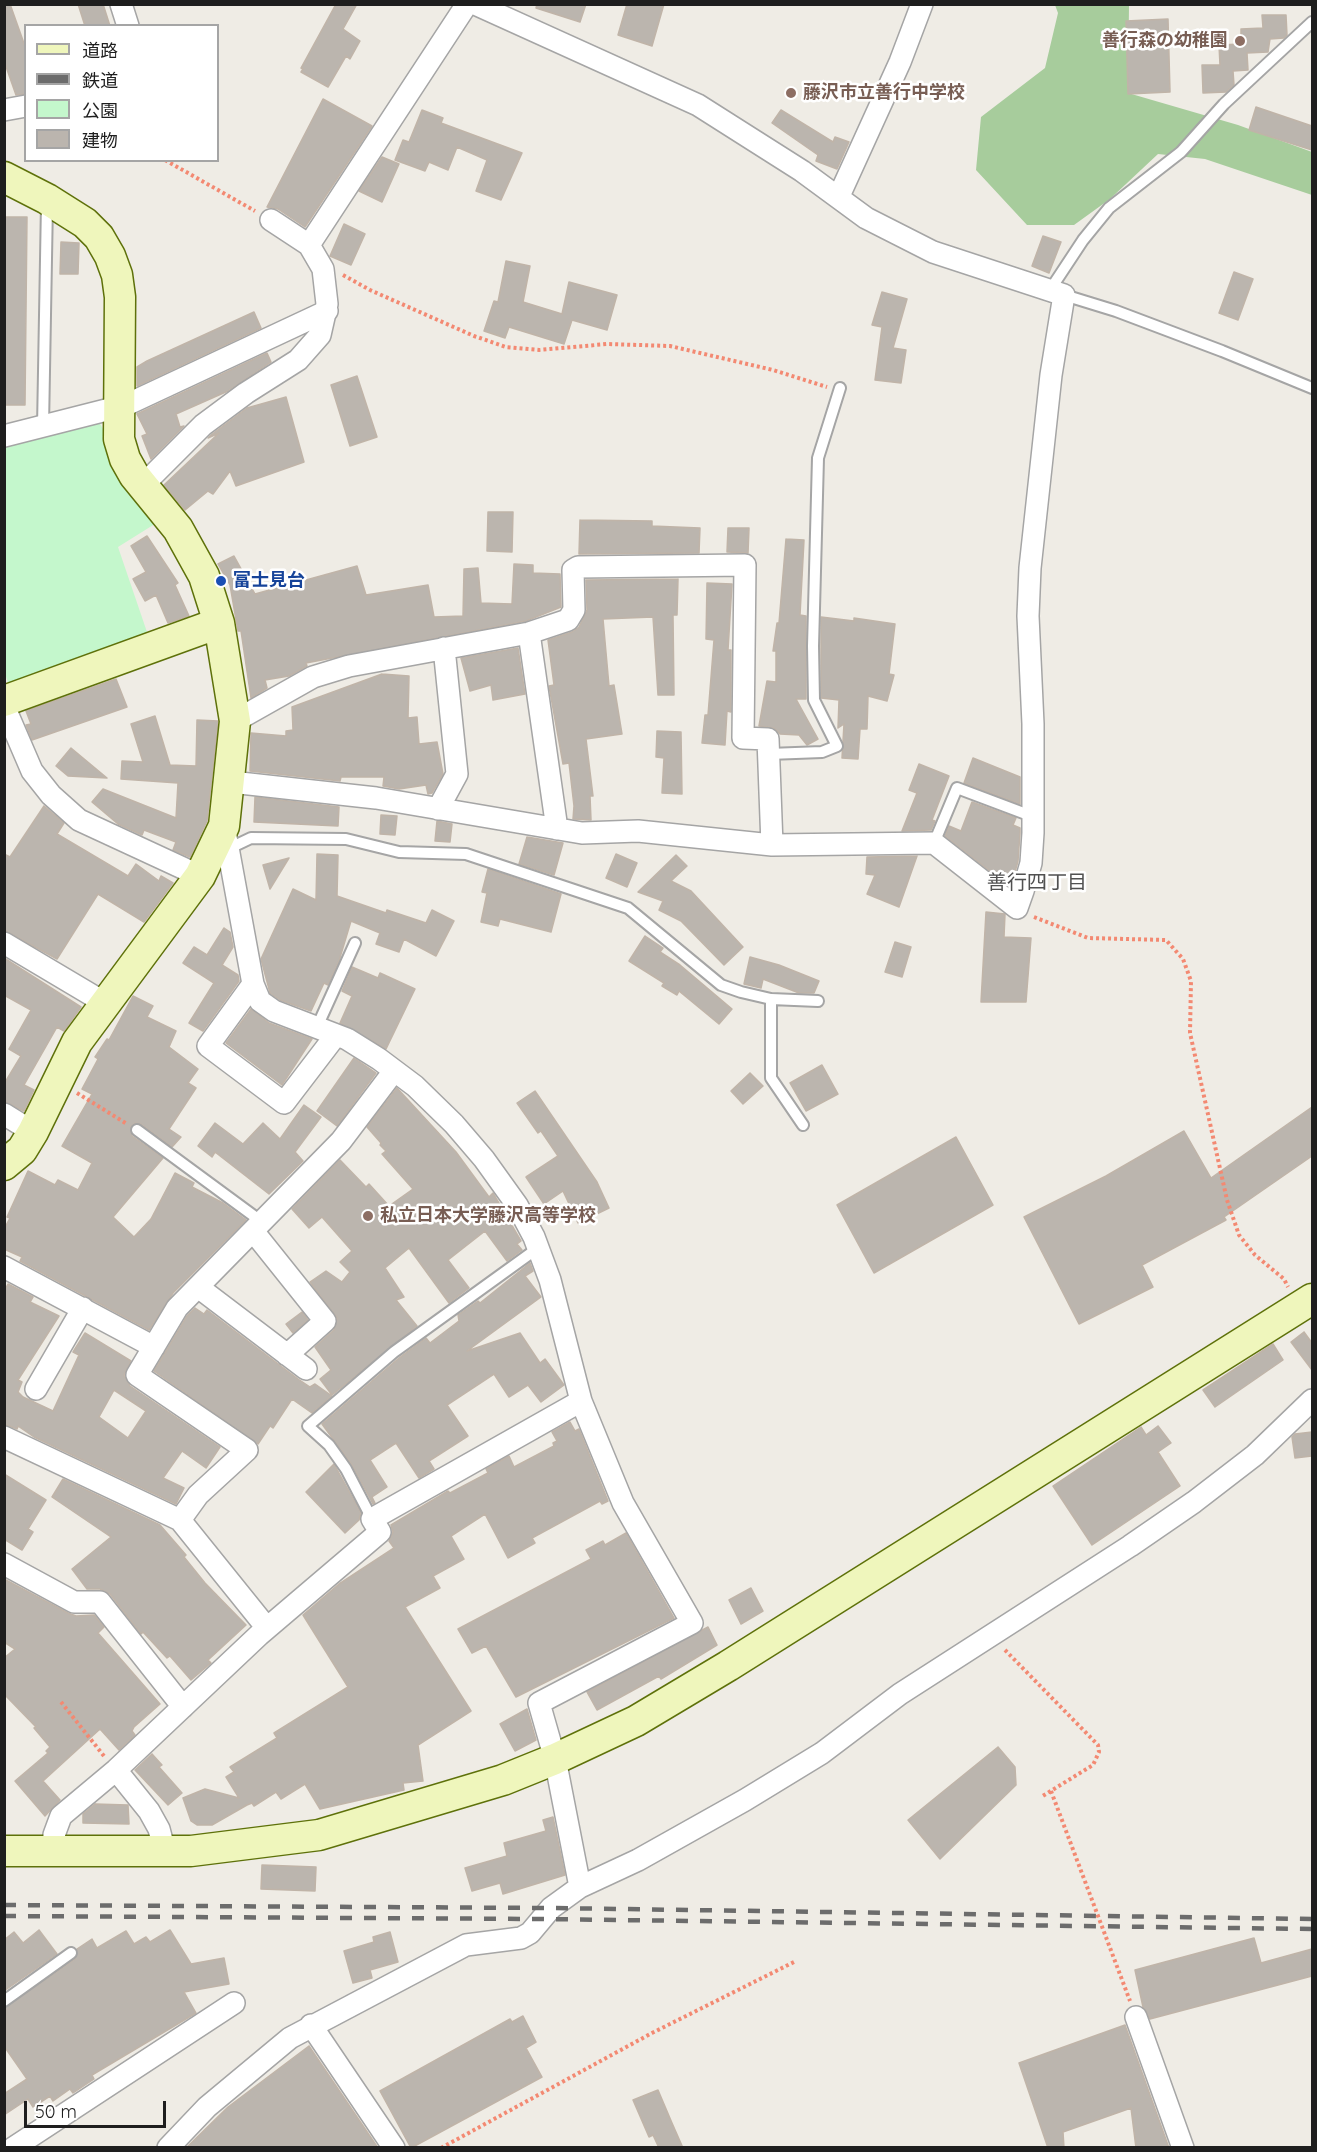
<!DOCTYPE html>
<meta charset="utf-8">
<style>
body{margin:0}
#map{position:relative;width:1317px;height:2152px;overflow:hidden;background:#efece5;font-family:Quicksand,"Noto Sans JP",sans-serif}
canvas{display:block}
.frame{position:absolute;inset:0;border:6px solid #1e1e1e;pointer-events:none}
.legend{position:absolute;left:24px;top:24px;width:195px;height:138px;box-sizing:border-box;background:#fff;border:2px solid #a5a5a5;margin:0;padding:8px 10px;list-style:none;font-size:18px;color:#1e1e1e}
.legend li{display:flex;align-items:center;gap:12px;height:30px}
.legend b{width:30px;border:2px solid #a5a5a5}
.scale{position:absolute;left:24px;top:2101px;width:142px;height:27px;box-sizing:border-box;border:3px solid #1e1e1e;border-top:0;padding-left:8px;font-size:18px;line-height:21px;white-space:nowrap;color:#1e1e1e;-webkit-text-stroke:4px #fff;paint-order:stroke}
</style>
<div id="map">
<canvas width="1317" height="2152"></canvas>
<div class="frame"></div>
<ul class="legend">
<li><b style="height:8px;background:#eff6bc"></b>道路</li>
<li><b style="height:8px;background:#6c6c6c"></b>鉄道</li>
<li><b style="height:16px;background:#c4f7cc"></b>公園</li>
<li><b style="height:16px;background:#bbb5ae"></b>建物</li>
</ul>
<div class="scale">50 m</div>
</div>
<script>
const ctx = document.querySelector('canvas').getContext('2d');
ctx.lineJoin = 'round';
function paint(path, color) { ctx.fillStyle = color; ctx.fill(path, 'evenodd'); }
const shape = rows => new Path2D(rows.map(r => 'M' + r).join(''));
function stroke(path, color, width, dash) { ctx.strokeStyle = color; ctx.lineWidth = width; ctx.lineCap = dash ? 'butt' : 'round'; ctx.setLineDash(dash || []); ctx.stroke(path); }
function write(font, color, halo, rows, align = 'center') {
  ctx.font = font + ' Quicksand,"Noto Sans JP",sans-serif'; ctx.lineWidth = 5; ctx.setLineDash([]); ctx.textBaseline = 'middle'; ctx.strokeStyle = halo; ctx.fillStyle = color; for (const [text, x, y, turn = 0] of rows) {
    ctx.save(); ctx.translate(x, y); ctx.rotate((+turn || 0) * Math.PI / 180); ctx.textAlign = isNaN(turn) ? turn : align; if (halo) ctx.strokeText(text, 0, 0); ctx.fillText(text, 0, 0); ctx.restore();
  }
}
const forest = shape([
 [1055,5,1129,5,1128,93,1238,125,1312,152,1312,195,1205,159,1158,154,1110,199,1074,225,1027,225,976,170,981,117,1045,68,1058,13]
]);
const park = shape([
 [99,422,158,522,118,547,148,635,8,683,4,670,4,443]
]);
const building = shape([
 [4,4,10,4,26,49,26,94,16,95,4,61,4,4],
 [78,4,103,4,110,26,85,26,78,4],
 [336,4,357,4,343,29,360,41,350,59,346,56,328,87,301,72,303,69,301,68,336,4],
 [537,4,586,4,580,22,536,8,537,4],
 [627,4,664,4,652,46,618,35,627,4],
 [1262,15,1286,15,1287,35,1284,38,1270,39,1268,52,1247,53,1248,70,1233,71,1234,85,1226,92,1203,93,1202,65,1220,65,1219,45,1241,44,1241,29,1263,28,1262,15],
 [1168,19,1170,92,1128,94,1126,21,1168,19],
 [323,99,372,126,305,227,278,209,267,207,323,99],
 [1256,107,1312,126,1312,150,1249,130,1256,107],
 [422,110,443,118,441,123,522,153,501,200,476,191,487,160,457,147,448,170,429,162,425,171,395,160,403,140,409,142,422,110],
 [781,110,833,142,835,137,849,142,837,169,816,161,818,155,772,123,781,110],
 [382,157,399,164,382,202,359,191,382,157],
 [4,217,27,217,25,405,4,405,4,217],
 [344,224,365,234,351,265,330,256,344,224],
 [1043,236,1061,242,1049,273,1032,266,1043,236],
 [61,242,79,243,78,274,60,274,61,242],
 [506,261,530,266,523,302,562,314,569,282,617,295,607,330,572,320,564,344,509,327,505,338,484,331,494,301,498,302,506,261],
 [1234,272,1253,279,1238,320,1219,313,1234,272],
 [882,292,907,299,893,348,906,350,901,383,875,380,882,327,872,325,882,292],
 [254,312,261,328,137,386,137,367,147,361,254,312],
 [267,353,271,362,228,391,176,414,180,427,184,426,151,459,142,436,147,434,137,414,267,353],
 [357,376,377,437,350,446,331,385,357,376],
 [286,397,304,462,236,486,230,471,213,494,208,491,185,510,164,485,219,433,208,438,211,435,247,408,286,397],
 [488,512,513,512,512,552,487,551,488,512],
 [580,520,652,521,652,526,700,528,699,553,579,554,580,520],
 [728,528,749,528,748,553,727,552,728,528],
 [147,536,178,583,175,585,189,616,168,623,156,595,145,601,133,579,146,572,131,546,147,536],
 [786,539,804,540,800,615,806,616,806,699,796,699,818,739,807,745,799,735,780,734,774,728,759,726,767,681,776,682,776,651,773,651,777,623,779,623,786,539],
 [234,556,255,594,357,566,366,595,428,585,434,617,463,616,464,569,478,568,481,603,512,604,514,564,533,565,533,573,560,574,561,607,526,621,306,663,307,666,289,676,265,680,267,688,251,698,241,631,238,631,230,585,218,564,234,556],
 [678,579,677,615,673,615,674,695,658,695,653,617,603,619,609,686,614,685,622,734,586,739,593,796,590,796,591,820,573,819,574,806,569,763,563,764,549,686,554,685,548,640,572,632,579,627,587,610,586,580,678,579],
 [707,583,732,584,728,650,731,650,731,712,727,711,725,745,702,743,705,715,708,715,714,640,706,639,707,583],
 [821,617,854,621,854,618,895,624,889,674,894,675,887,701,868,696,867,729,860,729,858,759,842,758,844,724,838,728,839,700,821,698,821,617],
 [518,648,525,694,493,700,491,685,470,691,461,658,518,648],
 [382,674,409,676,408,718,417,717,419,744,437,742,443,774,432,793,428,794,426,785,399,789,383,786,384,777,341,777,340,781,250,771,251,733,286,736,286,731,293,730,292,707,382,674],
 [116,679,127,707,32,740,26,725,31,724,26,711,116,679],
 [155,716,170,765,196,766,197,720,218,721,207,821,190,857,173,850,176,842,144,830,142,835,118,824,92,802,103,789,176,818,178,783,121,779,122,761,143,762,131,724,155,716],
 [657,731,681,732,682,794,662,793,664,758,656,757,657,731],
 [71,748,107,778,68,776,56,766,71,748],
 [973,758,1020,777,1020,804,964,783,973,758],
 [919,764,949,776,932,820,935,821,931,830,902,831,917,793,909,790,919,764],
 [255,797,339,807,338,826,254,822,255,797],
 [972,802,1016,818,1013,825,1020,828,1020,833,1018,861,1013,880,990,871,945,836,949,826,961,831,972,802],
 [44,806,64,823,57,834,128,876,136,864,159,881,161,876,173,883,144,922,98,894,57,959,4,930,4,854,10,857,44,806],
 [381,815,397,816,395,835,380,834,381,815],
 [437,821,452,824,450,842,435,841,437,821],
 [527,837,563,843,554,875,519,864,527,837],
 [317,854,338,855,337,896,386,913,387,910,426,923,432,910,454,921,436,956,404,939,399,952,376,944,380,933,351,921,339,961,328,985,324,983,311,1011,280,1000,270,993,261,959,293,889,316,900,317,854],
 [616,854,637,863,627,887,606,878,616,854],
 [676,855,687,866,671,881,691,891,743,947,724,965,681,921,659,910,663,901,638,892,676,855],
 [917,856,899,907,867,894,875,875,866,874,867,857,917,856],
 [289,858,270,889,263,865,289,858],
 [488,869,561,894,551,932,500,919,498,926,481,922,487,893,482,892,488,869],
 [986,912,1005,914,1004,937,1031,938,1026,1002,981,1002,986,912],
 [224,928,230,932,233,947,222,965,238,975,239,981,203,1031,189,1023,214,983,183,963,194,947,207,955,224,928],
 [645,936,663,948,660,952,680,965,732,1009,719,1024,679,991,677,995,662,986,664,983,629,961,645,936],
 [895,942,911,947,902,977,885,972,895,942],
 [750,957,779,965,819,981,814,993,799,993,763,979,761,988,744,984,750,957],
 [4,958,81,1007,64,1031,57,1027,24,1085,34,1090,24,1111,4,1101,4,1084,21,1056,9,1049,31,1010,4,995,4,958],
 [352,967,378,978,380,973,415,989,386,1049,340,1023,352,996,342,991,352,967],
 [133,996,153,1006,147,1017,176,1031,169,1047,198,1069,188,1083,196,1088,169,1129,181,1137,172,1147,141,1124,135,1123,131,1126,132,1136,163,1158,113,1217,134,1237,151,1219,175,1173,194,1183,192,1187,223,1203,246,1220,173,1293,149,1330,20,1261,22,1257,4,1249,4,1229,10,1218,7,1217,28,1171,55,1185,58,1180,78,1190,92,1163,62,1146,92,1094,82,1089,98,1059,95,1057,107,1039,109,1040,133,996],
 [251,1009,269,1023,312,1039,282,1085,226,1043,251,1009],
 [354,1058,376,1073,337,1126,317,1111,354,1058],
 [822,1065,838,1094,806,1111,790,1083,822,1065],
 [750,1073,763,1086,743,1104,731,1091,750,1073],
 [397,1088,456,1152,489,1197,493,1193,521,1241,517,1244,522,1250,507,1261,485,1231,448,1260,469,1288,449,1303,409,1248,385,1268,404,1297,396,1300,417,1326,332,1395,320,1379,331,1370,315,1347,334,1330,337,1318,310,1282,326,1271,342,1282,350,1272,340,1262,352,1251,322,1217,309,1228,292,1209,340,1160,366,1187,369,1184,389,1206,413,1189,382,1154,386,1151,380,1145,381,1143,367,1127,397,1088],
 [535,1091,597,1182,609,1208,578,1223,563,1191,544,1204,526,1177,558,1156,541,1131,538,1133,517,1103,535,1091],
 [304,1105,321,1117,295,1152,303,1161,269,1194,215,1152,212,1157,198,1146,215,1123,243,1144,263,1123,280,1139,304,1105],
 [1312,1107,1312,1156,1224,1217,1226,1220,1142,1265,1153,1287,1079,1324,1024,1217,1106,1176,1184,1131,1211,1178,1312,1107],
 [956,1137,993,1205,874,1273,837,1205,956,1137],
 [530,1263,533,1271,525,1276,541,1297,467,1351,520,1333,540,1363,545,1359,564,1385,541,1402,528,1385,509,1397,494,1374,447,1405,468,1436,429,1461,434,1469,419,1478,396,1443,370,1460,387,1487,372,1497,375,1503,373,1504,352,1465,322,1424,399,1358,426,1338,430,1343,459,1321,458,1315,478,1301,480,1303,530,1263],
 [8,1284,33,1297,30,1302,59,1316,18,1380,22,1382,18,1392,23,1397,53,1411,79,1355,73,1352,85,1333,131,1361,124,1375,130,1386,220,1447,206,1468,182,1451,163,1478,184,1488,176,1504,34,1437,18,1426,17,1429,4,1424,4,1291,8,1284],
 [114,1390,146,1411,128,1438,99,1417,114,1390],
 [195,1308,204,1314,207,1310,298,1379,310,1387,315,1384,332,1396,312,1413,292,1399,273,1428,270,1426,258,1444,154,1371,187,1316,195,1308],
 [302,1312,308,1320,293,1333,286,1324,302,1312],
 [1304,1332,1312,1343,1312,1370,1291,1342,1304,1332],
 [1273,1344,1283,1360,1215,1407,1203,1390,1273,1344],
 [570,1422,575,1431,579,1429,608,1501,602,1504,600,1501,532,1538,535,1543,508,1558,485,1514,451,1536,464,1559,433,1576,440,1588,405,1607,471,1711,418,1745,423,1781,403,1783,404,1790,320,1809,305,1784,281,1799,276,1792,254,1806,252,1803,247,1805,212,1825,197,1825,191,1821,183,1798,205,1789,239,1798,226,1777,234,1772,230,1767,277,1738,274,1733,348,1687,303,1615,339,1584,394,1548,389,1541,393,1532,391,1525,448,1491,450,1493,488,1473,486,1469,509,1456,514,1467,554,1446,553,1443,557,1441,552,1432,570,1422],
 [1158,1426,1171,1443,1158,1452,1180,1486,1092,1545,1053,1486,1141,1427,1146,1435,1158,1426],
 [1312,1432,1312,1456,1295,1458,1292,1437,1295,1434,1312,1432],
 [334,1464,361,1513,359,1520,345,1533,306,1492,334,1464],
 [4,1474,46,1500,28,1529,33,1532,22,1550,4,1539,4,1474],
 [63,1479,160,1525,186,1555,184,1557,205,1583,246,1625,208,1660,211,1663,191,1680,170,1656,167,1658,143,1632,141,1634,110,1594,100,1589,87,1589,72,1569,111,1537,52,1497,63,1479],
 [626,1533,674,1618,516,1697,486,1646,472,1653,458,1629,591,1559,586,1550,603,1541,605,1545,626,1533],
 [4,1579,68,1613,76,1616,94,1615,104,1627,98,1633,160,1704,134,1727,132,1731,135,1735,119,1750,100,1729,43,1781,60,1800,45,1816,15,1781,48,1753,46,1751,50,1747,34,1728,36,1727,4,1694,4,1658,15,1649,4,1642,4,1579],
 [751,1588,763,1611,741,1624,729,1600,751,1588],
 [708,1627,717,1645,661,1679,659,1676,597,1710,587,1692,708,1627],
 [527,1709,536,1740,515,1751,500,1724,527,1709],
 [998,1747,1015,1767,1016,1785,940,1859,908,1820,998,1747],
 [152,1754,162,1765,159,1767,182,1793,168,1805,135,1770,152,1754],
 [95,1804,128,1805,129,1824,83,1823,83,1814,95,1804],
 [553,1817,565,1875,503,1894,500,1883,472,1891,465,1868,507,1856,504,1843,546,1831,543,1820,553,1817],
 [262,1865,316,1867,315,1891,261,1889,262,1865],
 [39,1930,57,1954,4,1991,4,1940,14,1932,23,1943,39,1930],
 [170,1930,191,1964,224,1958,229,1984,184,1992,196,2013,92,2075,94,2079,73,2093,70,2089,53,2101,50,2096,33,2107,28,2099,4,2115,4,2094,27,2079,4,2046,4,2008,75,1959,77,1949,92,1939,97,1948,126,1931,134,1944,146,1937,150,1942,170,1930],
 [390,1932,398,1962,370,1970,372,1978,353,1983,344,1951,374,1942,373,1937,390,1932],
 [1254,1938,1261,1963,1312,1949,1312,1976,1150,2019,1143,2007,1135,1970,1254,1938],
 [523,2016,536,2042,526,2048,542,2077,411,2148,380,2091,510,2019,512,2022,523,2016],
 [1125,2025,1169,2148,1136,2148,1131,2108,1063,2132,1064,2148,1048,2148,1019,2063,1125,2025],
 [309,2046,378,2148,186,2148,228,2107,309,2046],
 [658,2090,672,2123,683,2148,659,2148,653,2135,649,2137,633,2100,658,2090]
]);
const path = shape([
 [165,160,255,211],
 [343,275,370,290,474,336,506,347,539,350,607,344,670,346,773,370,827,387],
 [1034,917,1088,938,1166,940,1183,959,1191,981,1190,1033,1227,1200,1239,1235,1255,1255,1284,1279,1288,1287],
 [77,1093,127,1124],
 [1005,1650,1098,1745,1099,1752,1093,1765,1041,1797],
 [61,1702,104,1756],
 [1051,1791,1130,2001],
 [441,2148,652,2033,794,1962]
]);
const lane = shape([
 [1050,290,1083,240,1109,208,1181,152,1224,104,1312,22],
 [1064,295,1116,311,1222,351,1312,388],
 [43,427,47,203],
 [769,754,822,752,837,746,814,700,813,646,818,458,840,388],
 [934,843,957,788,1034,817],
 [230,848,251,838,346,839,399,852,466,854,628,908,721,985,741,992,771,999,818,1001],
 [771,999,771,1078,803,1125],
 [317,1027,355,943],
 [137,1130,262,1222],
 [372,1519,346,1469,329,1445,308,1426,394,1352,538,1248],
 [4,2001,71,1953]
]);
const street = shape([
 [121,4,128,26],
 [4,110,26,106],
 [839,196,900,62,922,4],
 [309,245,467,4],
 [4,436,126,405,327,311],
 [142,486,203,425,246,393,298,360,320,335,327,304,323,269,309,245,271,220],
 [529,633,557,829],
 [4,706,32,771,51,795,79,820,200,876],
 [235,721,313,677,349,666,529,633,568,620,574,610,573,570,578,567,745,565,743,738,768,739,772,845],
 [231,782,376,798,582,833,638,831,772,845,934,843,1017,908,1023,891,1031,863,1033,833,1033,724,1028,616,1030,568,1051,375,1064,295,933,252,866,218,802,171,698,105,475,4],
 [438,809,457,774,444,648],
 [4,943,105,1003],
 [253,984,208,1046,284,1103,336,1035],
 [4,1114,33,1132],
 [253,1231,325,1321,287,1355],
 [4,1267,154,1347],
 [198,1287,306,1369],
 [36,1389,83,1308],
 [4,1437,180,1520,267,1628],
 [180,1520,198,1495,247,1450,137,1375,177,1308,341,1141,394,1071],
 [4,1564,74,1602,100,1602,183,1707],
 [116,1770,149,1811,159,1829,165,1852],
 [53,1851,54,1835,61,1816,116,1770,259,1635,380,1532,372,1519,581,1401],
 [580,1887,638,1860,745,1800,822,1753,900,1694,1130,1546,1194,1502,1255,1455,1312,1400],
 [1136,2017,1183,2148],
 [311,2025,394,2148],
 [13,2148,234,2003],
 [168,2148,207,2107,290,2038,466,1945,521,1938,530,1933,551,1908,580,1887,555,1759,539,1703,692,1623,623,1503,581,1401,550,1280,534,1237,517,1205,484,1159,454,1124,415,1086,379,1059,347,1039,274,1011,260,1001,253,984,224,826]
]);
const secondary = shape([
 [4,177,47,199,85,223,99,237,110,256,117,275,120,297,119,439,125,459,134,475,178,529,204,576,219,623,235,721,224,826,200,876,77,1042,33,1132,22,1150,4,1165],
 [4,701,219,623],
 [4,1851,191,1851,319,1835,503,1780,555,1759,636,1721,728,1666,1312,1299]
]);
const rail = shape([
 [4,1905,551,1908,1312,1919],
 [4,1916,541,1919,1312,1929]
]);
const markers = [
 [1240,41,6,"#8d6e63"],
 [791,93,6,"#8d6e63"],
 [221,581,6,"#1a4fb4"],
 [368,1216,6,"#8d6e63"]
];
const educationNames = [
 ["善行森の幼稚園",1228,41,"right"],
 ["藤沢市立善行中学校",803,93],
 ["私立日本大学藤沢高等学校",380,1216]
];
const transitNames = [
 ["富士見台",233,581]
];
const neighbourhoodNames = [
 ["善行四丁目",1037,883]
];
paint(forest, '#a7cc9c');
paint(park, '#c4f7cc');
paint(building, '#bbb5ae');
stroke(building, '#c0b4a8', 1.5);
stroke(lane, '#a5a5a5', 14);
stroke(street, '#a5a5a5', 24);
stroke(secondary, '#5e710a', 33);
stroke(path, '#f38972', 4, [3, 3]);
stroke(lane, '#fff', 10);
stroke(street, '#fff', 21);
stroke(secondary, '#eff6bc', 30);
stroke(rail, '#6c6c6c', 4.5, [12, 12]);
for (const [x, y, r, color] of markers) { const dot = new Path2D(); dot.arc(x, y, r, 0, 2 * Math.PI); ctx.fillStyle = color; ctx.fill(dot); stroke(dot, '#fff', 2); }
write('bold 18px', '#785e54', '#fff', educationNames, 'left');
write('bold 18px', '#164399', '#fff', transitNames, 'left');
write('20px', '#515151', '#fff', neighbourhoodNames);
</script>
